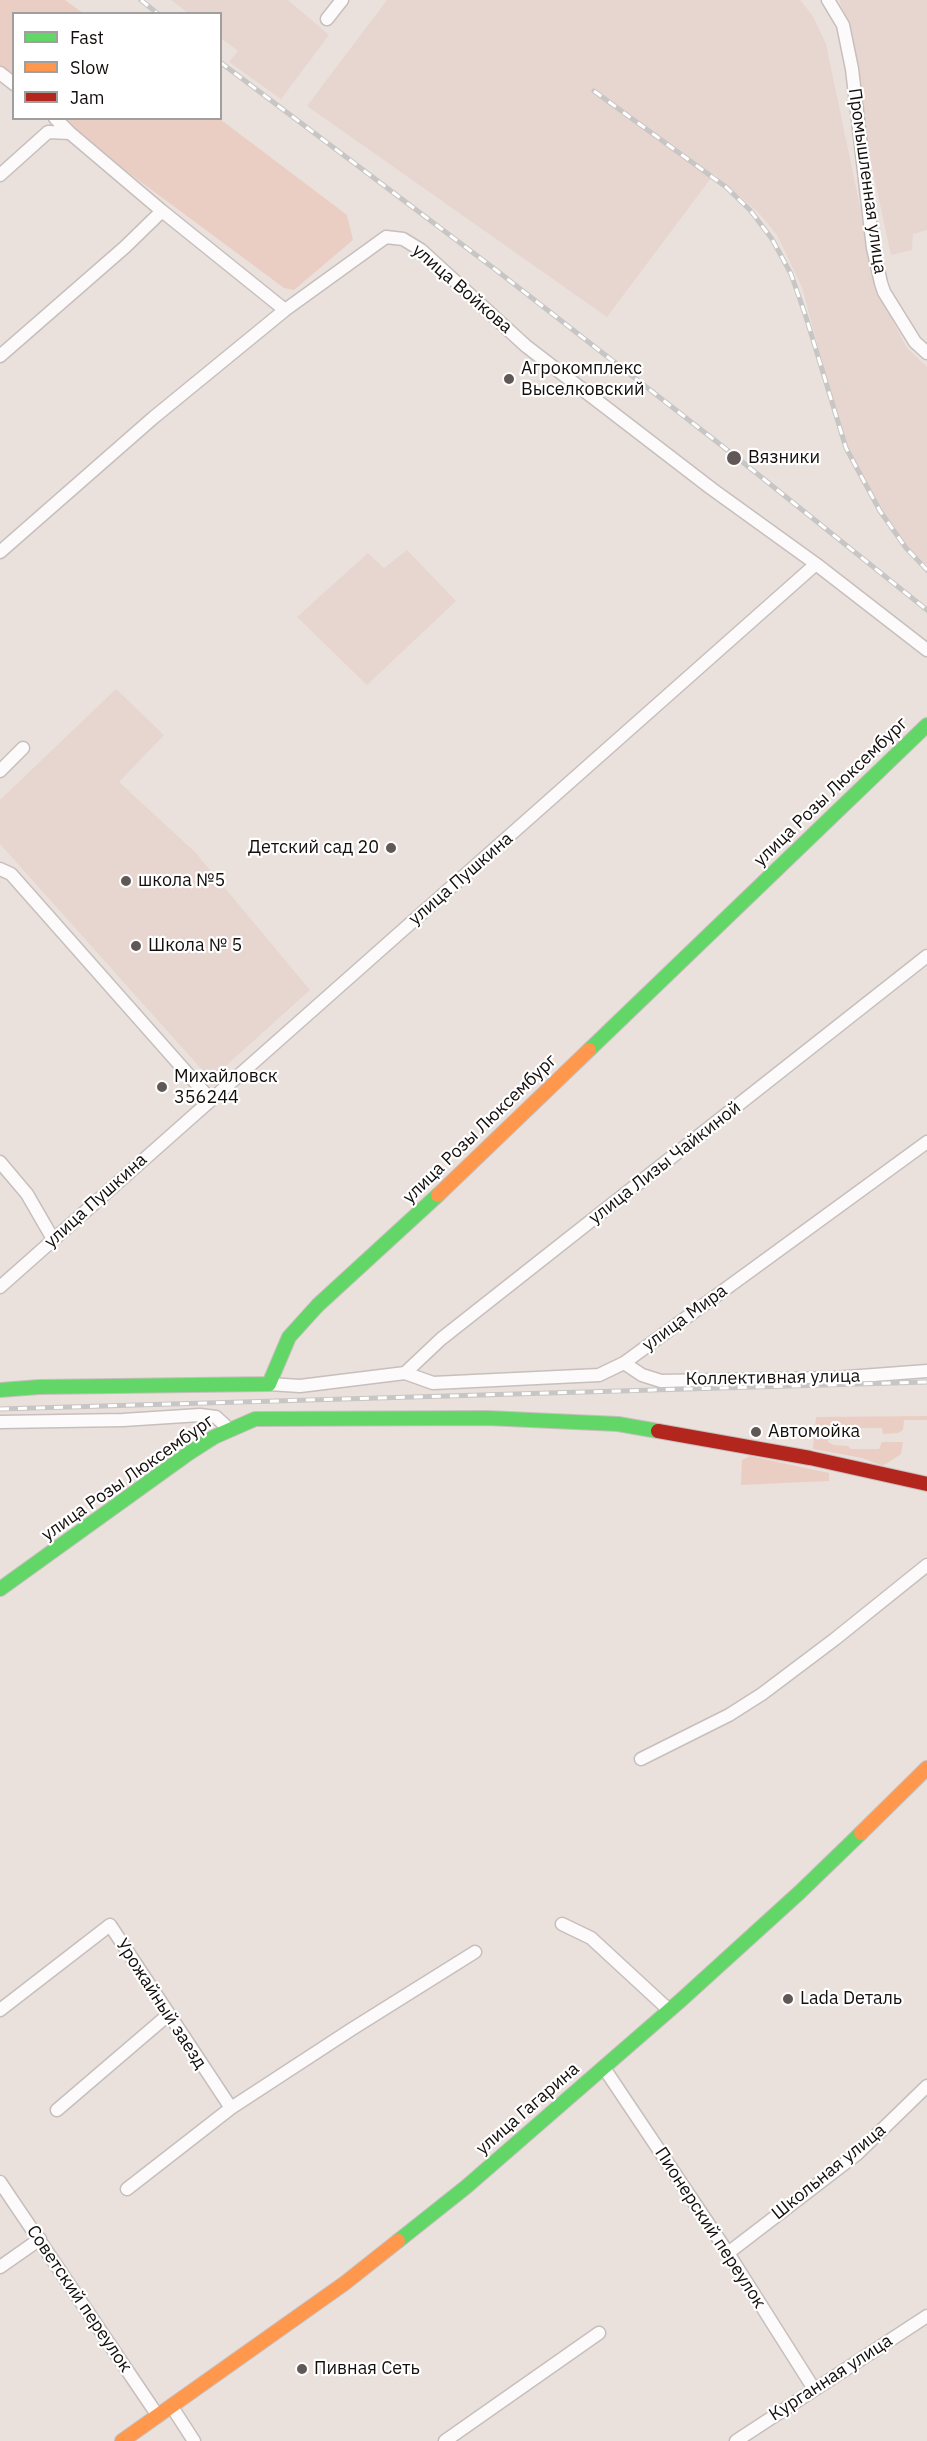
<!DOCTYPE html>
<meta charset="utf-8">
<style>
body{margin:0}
#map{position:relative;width:927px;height:2441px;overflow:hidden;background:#eae1dd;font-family:"IBM Plex Sans",sans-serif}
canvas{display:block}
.legend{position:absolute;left:12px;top:12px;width:210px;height:108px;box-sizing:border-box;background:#fff;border:2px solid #a19f9e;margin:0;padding:8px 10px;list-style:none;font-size:18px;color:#140f0d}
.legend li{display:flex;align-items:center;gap:12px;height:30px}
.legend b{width:30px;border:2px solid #a19f9e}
</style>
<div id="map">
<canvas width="927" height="2441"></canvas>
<ul class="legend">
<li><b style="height:8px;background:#63d668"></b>Fast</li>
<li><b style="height:8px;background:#ff974d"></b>Slow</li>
<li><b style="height:8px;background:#b3261e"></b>Jam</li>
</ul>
</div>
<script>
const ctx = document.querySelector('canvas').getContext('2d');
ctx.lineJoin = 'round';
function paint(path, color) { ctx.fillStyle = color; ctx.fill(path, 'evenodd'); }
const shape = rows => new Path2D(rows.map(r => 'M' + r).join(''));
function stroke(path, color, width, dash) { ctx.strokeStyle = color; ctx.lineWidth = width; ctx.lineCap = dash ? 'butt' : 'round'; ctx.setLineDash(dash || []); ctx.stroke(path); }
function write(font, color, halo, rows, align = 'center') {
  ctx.font = font + ' "IBM Plex Sans",sans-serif'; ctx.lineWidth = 4.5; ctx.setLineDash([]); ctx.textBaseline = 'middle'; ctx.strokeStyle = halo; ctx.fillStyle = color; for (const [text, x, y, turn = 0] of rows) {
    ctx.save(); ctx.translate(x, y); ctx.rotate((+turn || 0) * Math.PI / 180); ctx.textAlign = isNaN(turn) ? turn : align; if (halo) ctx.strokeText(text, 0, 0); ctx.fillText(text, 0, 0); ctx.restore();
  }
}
const built = shape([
 [171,0,288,0,329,35,281,99,229,62,238,51,221,38,220,14,188,13],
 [387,0,800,0,813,16,826,44,878,293,907,348,927,367,927,566,914,554,890,526,850,455,834,407,802,287,777,235,758,212,714,174,607,317,307,106],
 [839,0,927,0,927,230,913,234,912,250,891,255,868,148,852,32],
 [407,550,456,601,367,685,297,617,368,553,384,568],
 [116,689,164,735,119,782,195,852,310,990,219,1072,204,1072,0,844,0,800]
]);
const green = shape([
 [0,0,65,0,83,13,14,14,13,87,0,77],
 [56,119,220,119,347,215,353,240,294,290,284,288],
 [927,1416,927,1420,904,1420,903,1430,898,1433,883,1434,882,1428,859,1428,858,1426,829,1426,828,1442,834,1445,848,1446,851,1449,879,1449,882,1442,903,1442,901,1454,883,1466,862,1458,813,1449,816,1417],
 [750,1456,829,1473,829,1481,741,1485,742,1460]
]);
const street = shape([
 [828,0,843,25,852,69,873,248,881,283,884,292,915,342,927,353],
 [327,19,342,0],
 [0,73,14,84],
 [55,118,70,133],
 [0,175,48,132,70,133,162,211,285,310],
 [0,356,125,247,162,211],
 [0,552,153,418,285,310,386,237,403,239,421,250,526,346,712,489,816,564,927,650],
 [0,771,23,748],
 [0,869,11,874,210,1099],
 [0,1162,27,1194,53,1239],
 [0,1287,816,564],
 [624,1363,642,1375,661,1381,834,1378,927,1371],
 [405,1373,441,1339,927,956],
 [269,1384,300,1386,405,1373,433,1383,599,1375,624,1363,927,1142],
 [0,1422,123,1420,200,1415,216,1417,229,1429],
 [641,1759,729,1715,762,1694,835,1639,927,1565],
 [562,1924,591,1938,669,2010],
 [0,2010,110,1925,231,2108],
 [604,2068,728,2253,814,2389],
 [57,2110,168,2015],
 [0,2182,158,2416],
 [127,2189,231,2108,352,2029,475,1952],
 [728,2253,857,2154,927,2086],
 [0,2267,40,2239],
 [172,2407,194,2441],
 [445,2441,599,2333],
 [736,2441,927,2316]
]);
const fast = shape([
 [589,1050,927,725],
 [0,1390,39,1387,269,1384,289,1337,318,1305,438,1195],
 [0,1589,189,1453,214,1437,255,1419,487,1418,618,1424,658,1431],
 [398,2241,466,2187,680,2001,800,1892,861,1833]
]);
const slow = shape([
 [438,1195,589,1050],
 [861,1833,927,1768],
 [122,2441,345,2283,398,2241]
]);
const jam = shape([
 [658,1431,810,1458,927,1484]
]);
const rail = shape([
 [141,0,158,14],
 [220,62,496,270,735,456,927,610],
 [594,91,726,187,750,210,772,239,791,274,806,317,846,448,880,511,906,548,927,570],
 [0,1409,927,1382]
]);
const markers = [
 [509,379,6,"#5f5856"],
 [734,458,8,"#5f5856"],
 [391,848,6,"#5f5856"],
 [126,881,6,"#5f5856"],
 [136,946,6,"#5f5856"],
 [162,1087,6,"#5f5856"],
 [756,1432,6,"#5f5856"],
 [788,1999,6,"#5f5856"],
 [302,2369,6,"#5f5856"]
];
const streetNames = [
 ["Промышленная улица",867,181,82],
 ["улица Войкова",462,289,41],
 ["улица Розы Люксембург",831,792,-44],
 ["улица Пушкина",461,879,-41],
 ["улица Розы Люксембург",480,1129,-44],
 ["улица Лизы Чайкиной",665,1163,-38],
 ["улица Пушкина",96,1201,-42],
 ["улица Мира",685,1318,-36],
 ["Коллективная улица",773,1378,-1],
 ["улица Розы Люксембург",128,1478,-35],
 ["Урожайный заезд",161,2004,57],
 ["улица Гагарина",528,2109,-41],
 ["Школьная улица",829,2172,-39],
 ["Пионерский переулок",710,2228,57],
 ["Советский переулок",79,2299,56],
 ["Курганная улица",831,2378,-33]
];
const poiNames = [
 ["Агрокомплекс",521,369],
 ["Выселковский",521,390],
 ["Вязники",748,458],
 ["Детский сад 20",379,848,"right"],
 ["школа №5",138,881],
 ["Школа № 5",148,946],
 ["Михайловск",174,1077],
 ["356244",174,1098],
 ["Автомойка",768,1432],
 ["Lada Dеталь",800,1999],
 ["Пивная Сеть",314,2369]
];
paint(built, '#e7d5cf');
paint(green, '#eacec3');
stroke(street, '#c7bfbd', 15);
stroke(fast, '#c7bfbd', 16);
stroke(slow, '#c7bfbd', 16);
stroke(jam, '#c7bfbd', 16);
stroke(street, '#fcfafa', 12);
stroke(fast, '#63d668', 14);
stroke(slow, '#ff974d', 14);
stroke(jam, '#b3261e', 14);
stroke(rail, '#c8c6c5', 5);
stroke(rail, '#fff', 3, [9]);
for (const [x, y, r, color] of markers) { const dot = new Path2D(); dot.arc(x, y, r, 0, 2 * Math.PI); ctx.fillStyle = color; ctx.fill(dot); stroke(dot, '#fff', 2); }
write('18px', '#140f0d', '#fff', streetNames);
write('18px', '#140f0d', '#fff', poiNames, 'left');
</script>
